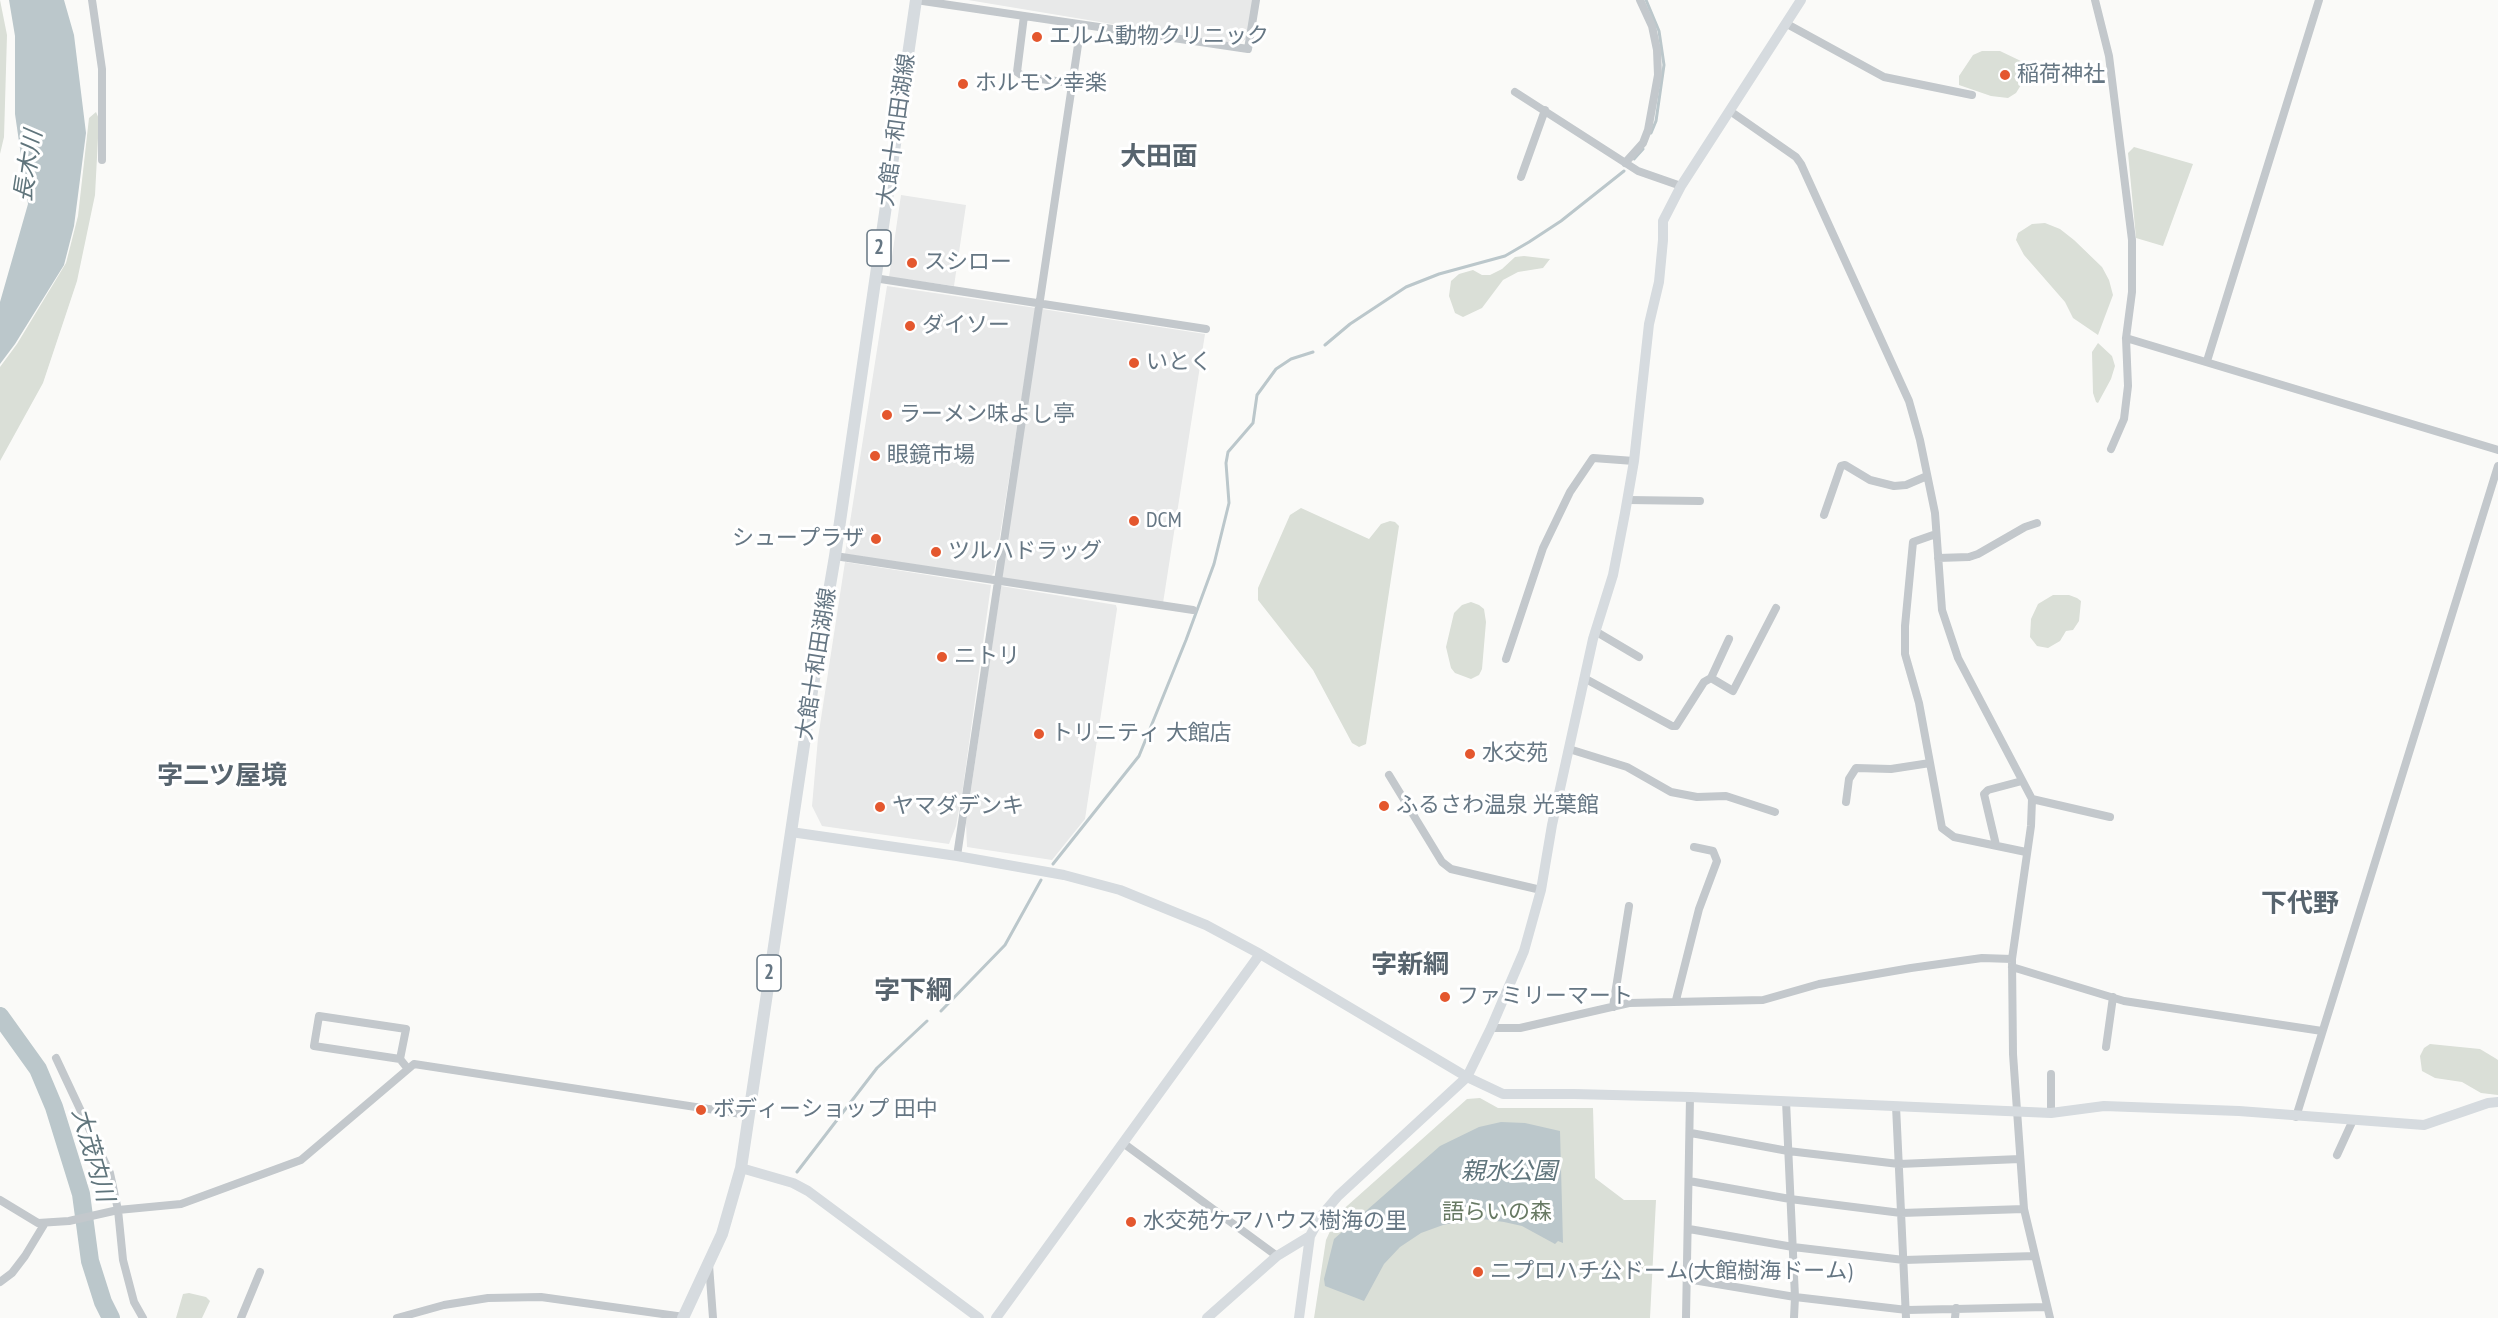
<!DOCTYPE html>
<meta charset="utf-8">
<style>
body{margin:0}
canvas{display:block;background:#fafaf8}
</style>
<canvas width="2498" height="1318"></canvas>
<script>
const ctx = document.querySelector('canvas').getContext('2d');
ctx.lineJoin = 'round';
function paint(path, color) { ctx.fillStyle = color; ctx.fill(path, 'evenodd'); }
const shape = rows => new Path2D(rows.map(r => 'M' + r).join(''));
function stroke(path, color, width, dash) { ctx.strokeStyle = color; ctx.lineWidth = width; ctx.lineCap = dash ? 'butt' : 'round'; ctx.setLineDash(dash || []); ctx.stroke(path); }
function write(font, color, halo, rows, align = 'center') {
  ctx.font = font + ' "PT Sans Narrow","Noto Sans JP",sans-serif'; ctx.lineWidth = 6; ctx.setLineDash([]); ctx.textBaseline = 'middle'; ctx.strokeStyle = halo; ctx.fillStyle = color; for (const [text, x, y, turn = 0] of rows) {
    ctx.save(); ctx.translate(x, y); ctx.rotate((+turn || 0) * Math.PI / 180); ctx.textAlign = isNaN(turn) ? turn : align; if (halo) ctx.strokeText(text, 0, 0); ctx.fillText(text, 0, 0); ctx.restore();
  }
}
const built = shape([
 [968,0,1253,0,1247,38,1238,45],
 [901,195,966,205,954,286,889,277],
 [887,286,1036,308,994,573,991,576,845,554],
 [1042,309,1205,334,1163,603,1001,578],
 [845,562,991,585,963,787,956,826,949,844,822,826,812,806,818,738],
 [1001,586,1116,605,1117,609,1085,819,1052,860,967,847,966,823]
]);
const green = shape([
 [0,0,7,35,4,137,0,154],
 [1982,51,2000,51,2023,62,2021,85,2016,93,2008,98,1991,96,1959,85,1959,76,1973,55],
 [96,112,99,119,95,195,77,281,43,383,0,461,0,367,17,344,66,263,78,216,89,118],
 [2134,147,2193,164,2163,246,2136,238,2128,153],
 [2045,223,2060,229,2074,240,2102,267,2109,280,2113,295,2098,335,2073,318,2065,302,2024,255,2016,240,2018,233,2032,224],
 [1524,256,1550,259,1543,268,1518,272,1503,280,1482,308,1463,317,1455,313,1449,296,1451,281,1459,274,1473,270,1482,275,1490,275,1502,269,1515,257],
 [2098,343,2112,356,2115,366,2111,379,2098,403,2096,402,2093,393,2092,352],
 [1301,508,1369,539,1381,524,1390,521,1395,522,1399,526,1366,744,1359,747,1352,743,1313,670,1258,600,1258,588,1290,515],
 [2053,595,2069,595,2077,598,2081,601,2079,621,2073,630,2066,631,2060,641,2048,648,2037,646,2030,637,2031,619,2038,604],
 [1471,602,1479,605,1484,609,1486,622,1482,669,1479,675,1471,679,1455,673,1451,668,1446,647,1454,613,1462,605],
 [2430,1044,2480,1049,2495,1058,2498,1060,2498,1095,2481,1093,2462,1082,2435,1078,2422,1071,2420,1056,2424,1048],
 [1480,1098,1498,1108,1593,1108,1595,1178,1624,1200,1656,1200,1650,1318,1314,1318,1326,1240,1338,1214,1467,1099],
 [189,1293,206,1297,210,1301,202,1318,176,1318,183,1294]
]);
const water = shape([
 [9,0,64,0,74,35,86,133,74,226,64,265,15,344,0,364,0,302,28,204,15,114,15,36],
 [1501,1122,1525,1123,1560,1131,1563,1243,1558,1241,1555,1244,1522,1226,1504,1222,1482,1219,1466,1220,1443,1225,1421,1233,1400,1247,1384,1264,1364,1301,1325,1286,1324,1279,1334,1239,1440,1146,1479,1127]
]);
const stream = shape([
 [1646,0,1659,31,1664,65,1656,121,1651,133],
 [1634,159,1643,149],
 [1325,345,1350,324,1406,287,1439,274,1505,256,1529,242,1561,221,1624,171],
 [1053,864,1139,756,1186,640,1214,564,1229,503,1226,463,1228,452,1253,423,1257,395,1276,369,1291,359,1313,352],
 [941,1011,1005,945,1041,880],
 [797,1172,877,1068,927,1021]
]);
const river = shape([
 [0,1016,38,1069,54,1107,81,1194,90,1261,103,1302,111,1318]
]);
const street = shape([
 [92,0,102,69,102,160],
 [916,0,1248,49,1256,0],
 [2095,0,2109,56,2132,240,2132,292,2126,338,2128,386,2124,419,2111,449],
 [1024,16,1017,72,1024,77,1072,83],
 [1787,24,1884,77,1972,95],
 [1515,92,1638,171,1681,186],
 [1730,111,1796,157,1801,164,1909,401,1920,440,1935,513,1942,610,1958,658,2032,799,2031,826,2012,959,2013,1054,2024,1209,2050,1318],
 [1625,163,1643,143,1648,130,1658,75,1657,50,1652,26,1640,0],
 [1521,177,1545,110],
 [874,278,1206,329],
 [2126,338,2498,450],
 [2207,361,2319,0],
 [1628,500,1700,501],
 [1824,515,1841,466,1845,465,1870,480,1894,486,1906,485,1927,476],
 [1936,534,1913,542,1905,626,1905,654,1919,703,1942,828,1954,837,2026,852],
 [835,556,1193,610],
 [1938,558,1969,557,1978,554,2025,527,2037,523],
 [1595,631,1639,657],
 [1729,639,1711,678,1733,691,1776,608],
 [1506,659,1543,548,1570,492,1593,458,1634,461],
 [1584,678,1672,726,1676,726,1704,682,1711,678],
 [1569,749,1627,767,1671,792,1697,797,1726,796,1775,812],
 [1389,775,1442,862,1451,869,1541,890],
 [2032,799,2110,817],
 [1846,802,1849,779,1856,768,1891,769,1930,763],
 [1996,845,1984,794,1988,790,2022,781],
 [957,856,1081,25],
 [2012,967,2124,1001,2322,1031],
 [1676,1000,1699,909,1717,861,1713,851,1694,847],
 [1613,1007,1629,906],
 [1491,1028,1520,1028,1629,1003,1763,1000,1819,984,1911,968,1982,958,2012,959],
 [2106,1047,2113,997],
 [56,1058,110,1173,118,1210,123,1260,134,1302,143,1318],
 [400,1059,406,1029,319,1016,314,1046,400,1059,408,1069],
 [1786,1101,1795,1297,1794,1318],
 [1896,1106,1906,1318],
 [2051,1113,2051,1074],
 [2296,1117,2498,466],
 [1691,1133,1788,1151,1899,1164,2020,1159],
 [1123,1143,1277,1256],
 [2337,1155,2353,1120],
 [1689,1181,1790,1199,1901,1213,2024,1209],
 [0,1200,38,1223,69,1221,118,1210,181,1204,301,1160,414,1064,748,1115],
 [1689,1229,1793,1247,1904,1260,2035,1256],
 [709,1265,713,1318],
 [1687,1279,1795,1297,1907,1310,2047,1307],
 [0,1282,12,1273,25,1256,45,1223],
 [241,1318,260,1272],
 [397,1318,444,1305,488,1298,541,1297,684,1317],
 [1686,1318,1690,1097],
 [1955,1318,1956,1308]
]);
const secondary = shape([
 [791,832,957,856,1064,875,1120,890,1206,925,1260,954,1467,1077,1503,1094,1574,1094,1690,1097,2051,1113,2104,1106,2239,1111,2424,1125,2488,1103,2498,1102],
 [741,1168,793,1183,808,1191,979,1318],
 [996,1318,1260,954],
 [1207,1318,1277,1256,1310,1236],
 [1299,1318,1310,1236,1321,1216,1338,1196,1467,1077,1491,1028,1524,951,1541,890,1552,825,1593,639,1613,575,1625,513,1634,461,1649,324,1659,282,1663,240,1663,221,1681,186,1801,0]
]);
const primary = shape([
 [683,1318,722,1234,741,1168,812,691,835,556,916,0]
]);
const markers = [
 [1037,37,6,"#e4572e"],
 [2005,75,6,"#e4572e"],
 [963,84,6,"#e4572e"],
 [912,263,6,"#e4572e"],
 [910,326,6,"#e4572e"],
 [1134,363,6,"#e4572e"],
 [887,415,6,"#e4572e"],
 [875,456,6,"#e4572e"],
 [1134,521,6,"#e4572e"],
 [876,539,6,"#e4572e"],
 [936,552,6,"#e4572e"],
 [942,657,6,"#e4572e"],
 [1039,734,6,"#e4572e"],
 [1470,754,6,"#e4572e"],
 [1384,806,6,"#e4572e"],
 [880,807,6,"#e4572e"],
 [1445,997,6,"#e4572e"],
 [701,1110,6,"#e4572e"],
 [1131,1222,6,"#e4572e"],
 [1478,1272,6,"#e4572e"]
];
const shields = [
 [879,248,24],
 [769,973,24]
];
const shieldNames = [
 ["2",879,248],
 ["2",769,973]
];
const poiNames = [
 ["エルム動物クリニック",1049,37],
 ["稲荷神社",2017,75],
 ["ホルモン幸楽",975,84],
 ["スシロー",924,263],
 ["ダイソー",922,326],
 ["いとく",1146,363],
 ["ラーメン味よし亭",899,415],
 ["眼鏡市場",887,456],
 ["DCM",1146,521],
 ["シュープラザ",864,539,"right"],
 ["ツルハドラッグ",948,552],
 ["ニトリ",954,657],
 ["トリニティ 大館店",1051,734],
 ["水交苑",1482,754],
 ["ふるさわ温泉 光葉館",1396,806],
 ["ヤマダデンキ",892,807],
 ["ファミリーマート",1457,997],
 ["ボディーショップ 田中",713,1110],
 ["水交苑ケアハウス樹海の里",1143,1222],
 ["ニプロハチ公ドーム(大館樹海ドーム)",1490,1272]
];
const streetNames = [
 ["大館十和田湖線",897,130,-82],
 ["大館十和田湖線",817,664,-81]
];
const parkNames = [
 ["語らいの森",1497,1213]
];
const waterNames = [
 ["長木川",29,166,-81],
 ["大茂内川",92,1155,74],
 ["親水公園",1509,1172]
];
const quarterNames = [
 ["大田面",1159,158],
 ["字二ツ屋境",222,777],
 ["下代野",2300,905],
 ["字新綱",1410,966],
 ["字下綱",913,992]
];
paint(built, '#e8e9e9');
paint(green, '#dadfd7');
paint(water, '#bbc7cb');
stroke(stream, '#bbc7cb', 3);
stroke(river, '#bbc7cb', 18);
stroke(street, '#c3c8cc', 8);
stroke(secondary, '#d6dbdf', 10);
stroke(primary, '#d6dbdf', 12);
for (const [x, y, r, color] of markers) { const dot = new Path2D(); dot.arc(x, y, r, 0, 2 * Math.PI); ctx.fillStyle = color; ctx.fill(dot); stroke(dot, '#fff', 2); }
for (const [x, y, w] of shields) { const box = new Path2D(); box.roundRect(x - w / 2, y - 18, w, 36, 4.5); ctx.fillStyle = '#fff'; ctx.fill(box); stroke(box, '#657683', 1.5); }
write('bold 21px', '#657683', null, shieldNames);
write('22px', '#657683', '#fff', poiNames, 'left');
write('22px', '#657683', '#fff', streetNames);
write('22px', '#687a64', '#fff', parkNames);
write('italic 24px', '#60757c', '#fff', waterNames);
write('bold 26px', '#57646e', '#fff', quarterNames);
</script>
